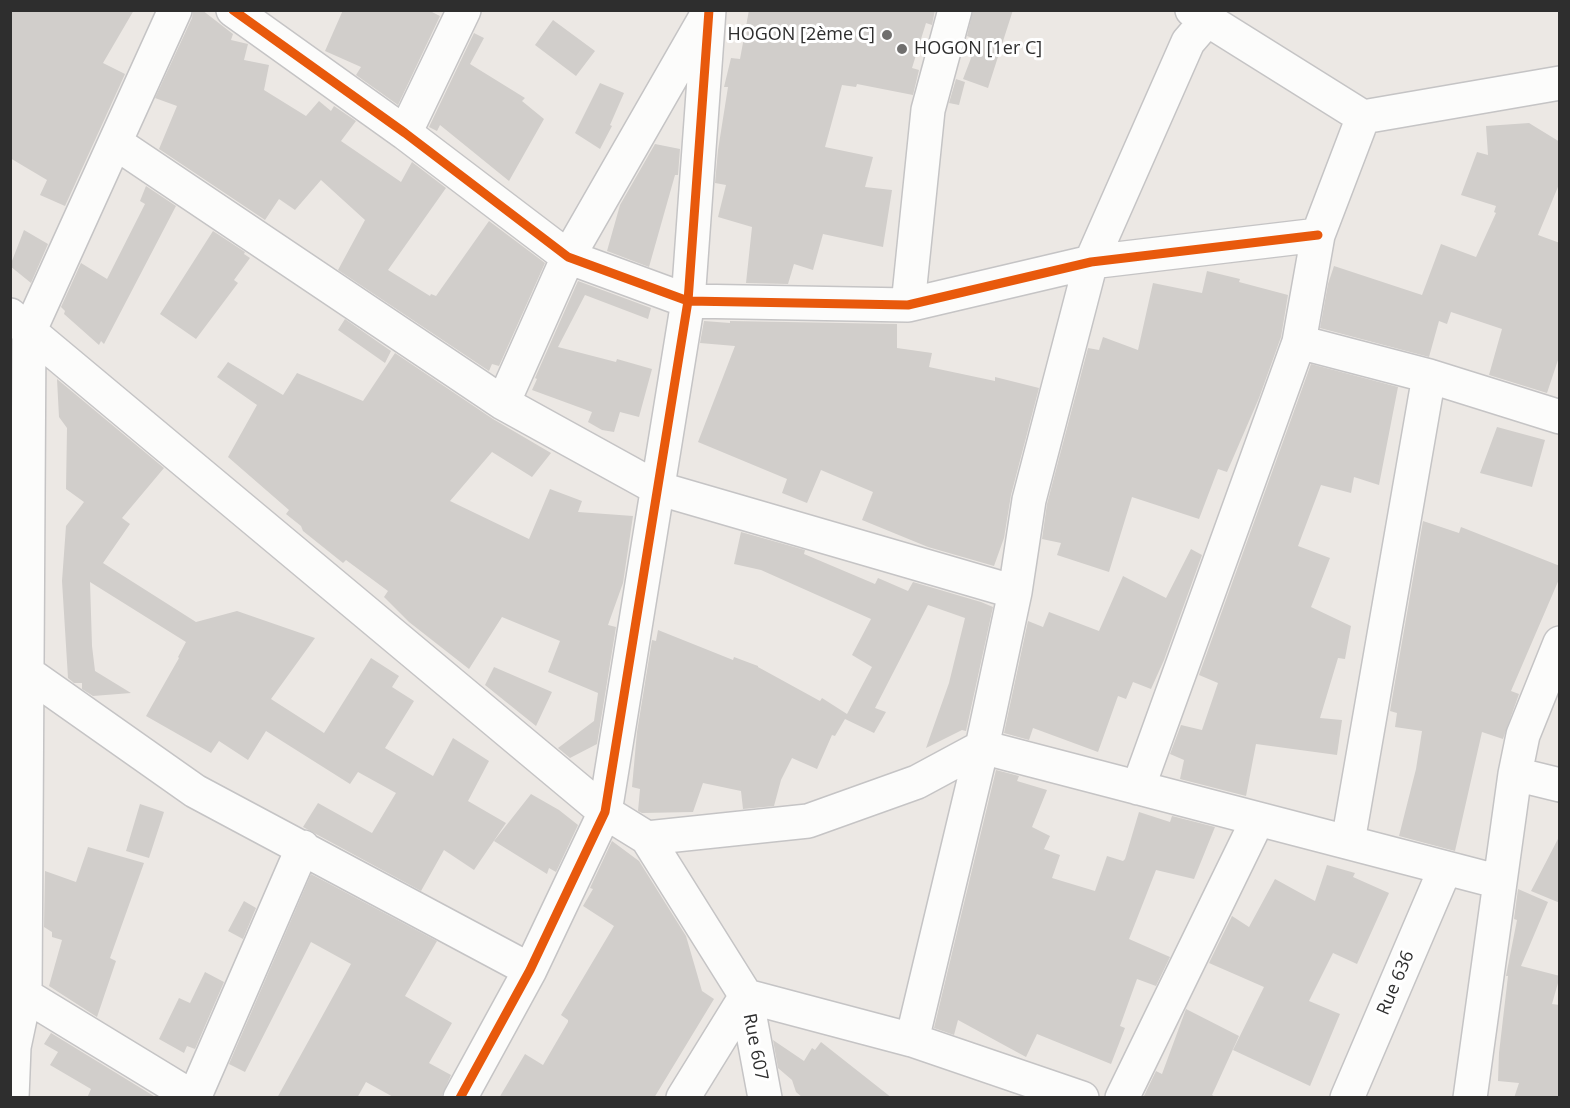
<!DOCTYPE html>
<meta charset="utf-8">
<style>
body{margin:0}
#map{position:relative;width:1570px;height:1108px;overflow:hidden;background:#ece8e4;font-family:"Open Sans",sans-serif}
canvas{display:block}
.frame{position:absolute;inset:0;border:12px solid #2e2e2e;pointer-events:none}
</style>
<div id="map">
<canvas width="1570" height="1108"></canvas>
<div class="frame"></div>
</div>
<script>
const ctx = document.querySelector('canvas').getContext('2d');
ctx.lineJoin = 'round';
function paint(path, color) { ctx.fillStyle = color; ctx.fill(path, 'evenodd'); }
const shape = rows => new Path2D(rows.map(r => 'M' + r).join(''));
function stroke(path, color, width, dash) { ctx.strokeStyle = color; ctx.lineWidth = width; ctx.lineCap = dash ? 'butt' : 'round'; ctx.setLineDash(dash || []); ctx.stroke(path); }
function write(font, color, halo, rows, align = 'center') {
  ctx.font = font + ' "Open Sans",sans-serif'; ctx.lineWidth = 6; ctx.setLineDash([]); ctx.textBaseline = 'middle'; ctx.strokeStyle = halo; ctx.fillStyle = color; for (const [text, x, y, turn = 0] of rows) {
    ctx.save(); ctx.translate(x, y); ctx.rotate((+turn || 0) * Math.PI / 180); ctx.textAlign = isNaN(turn) ? turn : align; if (halo) ctx.strokeText(text, 0, 0); ctx.fillText(text, 0, 0); ctx.restore();
  }
}
const building = shape([
 [10,10,134,10,103,63,125,74,65,206,40,195,47,180,10,158],
 [193,10,202,10,233,34,231,40,248,44,244,60,269,65,264,90,306,116,319,101,331,111,334,106,356,121,341,141,401,182,412,162,446,188,388,270,430,296,431,294,436,296,489,221,545,263,499,366,492,364,489,371,338,270,365,220,321,180,295,210,279,199,265,220,159,149,177,106,155,98,192,18],
 [343,10,428,10,440,16,398,105,356,75,361,67,325,51],
 [749,10,935,10,932,25,926,23,912,68,919,70,913,95,857,84,856,87,842,85,825,147,873,157,865,187,892,190,883,247,823,234,813,270,794,264,788,284,746,283,752,227,718,217,726,185,715,183,718,150,728,87,724,87,731,58,740,59],
 [973,10,1013,10,988,88,963,79,978,40,967,36],
 [553,20,595,51,576,76,535,45],
 [474,33,484,38,470,64,525,98,522,101,544,119,509,181,440,125,437,131,429,127],
 [956,79,965,82,959,105,949,103],
 [600,83,624,93,610,125,612,126,600,149,575,133],
 [1529,123,1560,142,1560,182,1538,235,1560,243,1560,354,1547,393,1489,375,1502,329,1451,312,1447,324,1439,321,1429,357,1320,328,1328,284,1334,266,1422,295,1441,244,1476,257,1496,213,1494,212,1496,206,1461,195,1477,152,1488,155,1486,126],
 [655,144,680,149,678,175,675,175,649,267,607,251,620,205],
 [146,186,176,206,104,344,101,341,99,345,64,314,65,311,61,307,81,263,107,279,145,204,140,201],
 [24,230,48,244,31,283,10,266],
 [213,231,245,252,244,254,250,258,234,280,238,283,196,339,160,314],
 [1207,271,1240,279,1239,282,1288,295,1281,337,1259,398,1227,472,1218,469,1199,519,1132,497,1109,572,1057,555,1061,543,1042,539,1047,504,1088,348,1099,350,1103,337,1138,350,1153,283,1202,293],
 [578,281,651,308,648,319,585,295,558,347,616,362,617,359,652,369,639,417,620,412,614,432,602,430,588,422,592,412,532,390,537,379,535,378],
 [345,319,391,351,385,363,338,330],
 [704,321,730,323,730,321,897,324,897,348,932,353,929,367,995,381,995,377,1039,388,1011,495,1004,538,994,566,928,547,862,520,873,492,821,470,807,503,782,493,787,479,698,442,735,346,700,343],
 [395,353,493,419,551,453,532,477,492,452,450,501,529,539,550,489,582,501,578,512,633,516,623,583,608,625,616,627,597,744,570,758,558,748,594,721,598,693,548,672,560,641,502,617,469,669,409,622,384,597,388,591,346,560,343,563,303,531,301,526,286,514,289,510,228,457,257,405,217,377,228,362,283,395,297,373,363,401],
 [1311,364,1398,387,1379,485,1354,477,1351,493,1321,485,1298,546,1330,558,1311,607,1351,626,1345,659,1338,658,1320,718,1342,720,1337,755,1256,744,1246,796,1180,779,1184,760,1170,754,1181,725,1202,730,1218,683,1199,675],
 [57,379,164,468,122,518,130,524,103,563,196,622,237,611,315,638,271,699,324,733,371,658,399,676,392,687,414,701,385,748,433,776,453,738,489,761,468,801,506,823,474,870,444,850,421,891,303,827,318,803,372,833,396,793,358,772,350,784,266,731,248,760,219,741,211,753,146,716,179,658,178,657,186,642,90,582,92,646,95,671,131,693,93,696,82,689,82,683,74,683,68,678,62,581,66,526,84,502,66,489,67,428,59,417],
 [1497,427,1545,440,1532,487,1480,473],
 [1423,521,1459,533,1461,527,1560,566,1560,577,1511,691,1519,694,1503,739,1482,732,1455,851,1399,836,1416,769,1422,731,1395,727,1397,713,1390,711],
 [741,532,805,550,804,554,875,584,878,578,908,591,913,582,981,602,993,607,966,731,962,730,926,748,949,683,965,618,928,605,875,708,886,712,874,733,845,719,835,736,832,735,817,769,792,758,781,780,774,806,743,809,741,791,703,783,693,812,642,813,638,811,640,789,632,787,637,732,652,640,656,641,658,630,733,660,734,657,758,666,758,667,820,701,822,698,847,714,872,667,852,655,871,619,761,570,734,564],
 [1191,549,1202,555,1164,660,1151,689,1133,682,1126,699,1118,696,1098,752,1033,728,1029,740,1004,733,1028,621,1043,627,1049,612,1099,631,1123,576,1166,598],
 [494,667,552,692,536,726,485,685],
 [996,770,1019,776,1017,781,1047,790,1032,827,1050,836,1044,849,1060,855,1052,878,1095,891,1107,856,1123,861,1125,859,1139,812,1170,822,1172,816,1215,827,1194,879,1156,870,1129,939,1170,957,1156,986,1137,979,1120,1026,1125,1028,1111,1064,1037,1034,1026,1057,958,1020,954,1035,934,1028],
 [531,794,559,810,578,825,556,872,549,868,547,874,494,841],
 [140,804,164,812,149,858,126,851],
 [1560,835,1560,903,1531,891],
 [612,841,639,861,686,936,702,991,714,999,654,1098,499,1098,525,1054,543,1065,568,1022,568,1020,561,1015,614,926,583,906,593,889,590,888],
 [88,847,144,863,110,958,116,961,97,1017,49,986,62,940,52,937,52,932,44,927,45,871,76,882],
 [1327,865,1355,873,1353,877,1389,893,1357,964,1333,953,1309,1001,1340,1014,1310,1086,1233,1050,1264,987,1209,963,1232,916,1249,927,1275,879,1315,901],
 [311,874,437,941,405,996,452,1023,429,1063,451,1075,441,1098,395,1098,366,1082,357,1098,277,1098,351,964,311,942,245,1072,229,1064],
 [1518,889,1548,902,1521,966,1560,976,1552,1004,1560,1005,1560,1098,1514,1098,1519,1083,1498,1081,1499,1053,1508,976,1506,976,1517,920,1514,919],
 [244,901,256,908,243,939,228,931],
 [205,972,224,982,195,1049,187,1046,184,1053,159,1039,179,998,190,1003],
 [1186,1009,1239,1036,1212,1095,1217,1098,1143,1098,1156,1071,1162,1074],
 [51,1033,157,1098,87,1098,91,1089,50,1065,58,1052,44,1044],
 [773,1040,804,1061,812,1048,815,1050,821,1042,892,1098,803,1098,796,1092,792,1080,778,1068]
]);
const minor = shape([
 [233,10,405,133,568,257,688,301,908,305,1091,262,1318,235],
 [1192,10,1363,117,1560,83],
 [405,133,464,10],
 [116,143,503,403,657,488,1015,592],
 [908,305,928,110,955,10],
 [10,315,605,812,647,838,746,996,765,1098],
 [1299,342,1429,376,1560,417],
 [503,403,568,257,704,20],
 [19,688,29,674,195,791,530,970],
 [1515,774,1560,785],
 [1138,788,1299,342,1318,235,1363,117],
 [647,838,808,821,917,782,982,747,1500,882],
 [1348,842,1429,376],
 [25,995,194,1098],
 [746,996,912,1040,1082,1098],
 [912,1040,982,747,1015,592,1029,500,1091,262,1188,42,1206,21],
 [12,1098,14,1047,25,995,29,332,175,10],
 [194,1098,303,847],
 [460,1098,530,970,605,812,688,301,709,10],
 [683,1098,746,996],
 [1122,1098,1258,819],
 [1347,1098,1445,869],
 [1470,1098,1515,774,1523,735,1560,643]
]);
const cycleway = shape([
 [233,10,405,133,568,257,688,301,908,305,1091,262,1318,235],
 [460,1098,530,970,605,812,688,301,709,10]
]);
const markers = [
 [887,35,6,"#706f6e"],
 [902,49,6,"#706f6e"]
];
const poiNames = [
 ["HOGON [2ème C]",875,35],
 ["HOGON [1er C]",914,49,"left"]
];
const streetNames = [
 ["Rue 636",1396,983,-67],
 ["Rue 607",755,1047,79]
];
paint(building, '#d1cecb');
stroke(minor, '#c5c4c5', 36);
stroke(minor, '#fcfcfb', 33);
stroke(cycleway, '#e8590c', 9);
for (const [x, y, r, color] of markers) { const dot = new Path2D(); dot.arc(x, y, r, 0, 2 * Math.PI); ctx.fillStyle = color; ctx.fill(dot); stroke(dot, '#fff', 2); }
write('18px', '#2e2e2e', '#fff', poiNames, 'right');
write('18px', '#2e2e2e', '#fff', streetNames);
</script>
